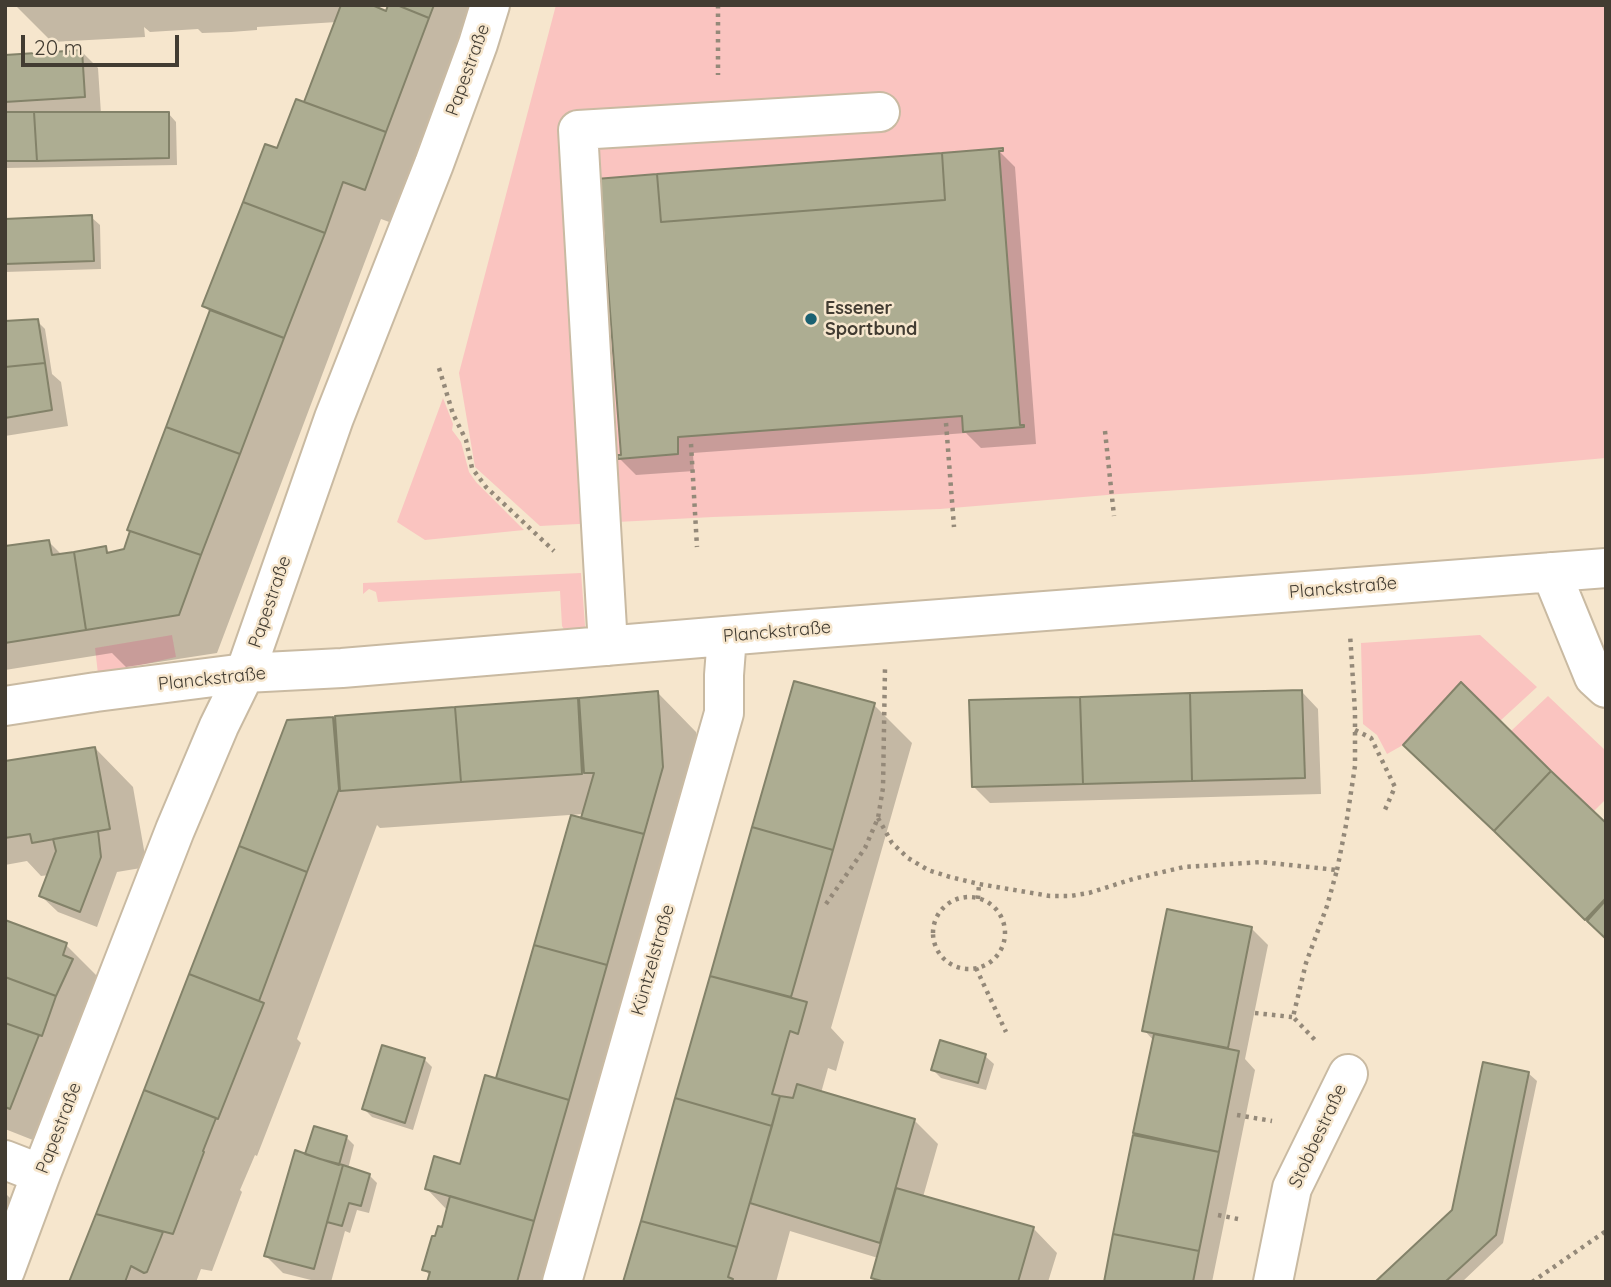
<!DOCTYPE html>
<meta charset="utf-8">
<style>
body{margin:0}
#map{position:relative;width:1611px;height:1287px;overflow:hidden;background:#f6e6cd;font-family:Quicksand,sans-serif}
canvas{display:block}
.frame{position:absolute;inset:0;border:7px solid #423c32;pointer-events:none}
.scale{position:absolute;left:21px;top:35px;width:158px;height:32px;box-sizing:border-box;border:4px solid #423c32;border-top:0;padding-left:9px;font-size:21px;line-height:24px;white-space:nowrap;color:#423c32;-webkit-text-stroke:5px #f6e6cd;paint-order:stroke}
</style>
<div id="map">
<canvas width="1611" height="1287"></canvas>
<div class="frame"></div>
<div class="scale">20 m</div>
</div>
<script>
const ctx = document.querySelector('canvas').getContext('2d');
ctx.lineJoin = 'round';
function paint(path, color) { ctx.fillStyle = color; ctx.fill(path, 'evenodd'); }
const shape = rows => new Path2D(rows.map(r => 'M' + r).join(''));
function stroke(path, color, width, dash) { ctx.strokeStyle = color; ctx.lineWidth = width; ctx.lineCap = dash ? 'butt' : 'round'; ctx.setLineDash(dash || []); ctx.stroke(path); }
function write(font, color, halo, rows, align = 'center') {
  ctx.font = font + ' Quicksand,sans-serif'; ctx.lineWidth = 5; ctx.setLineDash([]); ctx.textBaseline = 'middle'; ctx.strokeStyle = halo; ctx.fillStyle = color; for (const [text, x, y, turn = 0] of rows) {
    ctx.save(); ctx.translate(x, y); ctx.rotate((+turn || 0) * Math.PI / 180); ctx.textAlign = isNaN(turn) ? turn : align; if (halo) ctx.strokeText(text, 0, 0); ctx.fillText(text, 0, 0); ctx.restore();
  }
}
const green = shape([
 [556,5,1606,5,1606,458,1424,474,1119,494,940,509,713,517,540,526,475,467,459,373],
 [443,398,453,424,452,430,461,442,469,472,476,482,524,530,425,540,397,522],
 [581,573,586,638,568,636,562,626,560,591,378,602,376,592,369,589,363,594,363,583],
 [172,635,176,657,128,668,127,670,98,674,95,648],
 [1480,635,1537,687,1500,721,1460,683,1403,745,1387,754,1377,735,1363,724,1361,643],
 [1548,696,1606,751,1606,799,1594,811,1511,731]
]);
const shadow = shape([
 [15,5,367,5,387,13,390,5,487,5,403,227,381,219,217,653,126,667,112,653,5,670,5,548,49,542,62,555,105,548,111,554,125,550,211,313,204,306,278,150,305,104,337,22,257,27,257,30,231,32,202,33,198,29,150,32,144,27,145,37,52,42],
 [81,51,98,68,101,114,168,113,176,122,177,165,5,168,5,57],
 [998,150,1015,167,1036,444,981,448,966,433,693,453,694,471,636,475,619,458],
 [91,217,100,225,101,269,5,272,5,221],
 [37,321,45,329,52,374,61,382,68,426,5,436,5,323],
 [795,683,874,705,912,743,831,1028,844,1042,836,1071,828,1068,821,1093,914,1120,938,1144,923,1197,1033,1228,1057,1253,1048,1282,877,1282,873,1277,878,1258,790,1231,776,1282,625,1282],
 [1302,692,1318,709,1321,794,990,803,973,786],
 [658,693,696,732,701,806,566,1282,429,1282,430,1276,424,1269,443,1230,448,1211,427,1189,461,1166,497,1081,572,817,583,820,584,814,380,828,377,825,297,1039,301,1043,257,1156,255,1155,240,1190,242,1192,212,1271,201,1269,196,1282,71,1282,289,722,333,719,337,723,577,700,581,704],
 [95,748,133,787,147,867,117,872,97,927,58,912,41,896,49,875,41,876,27,861,5,865,5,763],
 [1422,761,1606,826,1606,937,1603,935],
 [5,922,66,945,104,983,48,1146,5,1129],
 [1252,929,1268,945,1245,1059,1255,1070,1212,1282,1105,1282,1141,1138,1135,1133,1154,1041,1144,1030],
 [985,1056,994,1064,986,1090,941,1078,933,1070],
 [424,1059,432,1067,413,1130,372,1117,364,1109],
 [1528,1073,1537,1081,1503,1243,1462,1282,1378,1282,1454,1211],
 [346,1137,354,1145,348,1169,369,1175,377,1183,369,1213,357,1210,350,1233,345,1231,331,1282,319,1282,283,1273,266,1256,307,1155],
 [5,1193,22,1210,5,1254]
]);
const building = shape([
 [341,5,372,5,386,11,388,5,397,5,429,18,386,132,304,102,341,5],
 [397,5,434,5,429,18,397,5],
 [82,50,85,97,5,102,5,55,82,50],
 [296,99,386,132,365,190,343,182,325,233,243,202,265,144,277,148,296,99],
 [5,112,34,112,37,161,5,161,5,112],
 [34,112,169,112,169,158,37,161,34,112],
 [1003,148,1003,151,999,151,1020,425,1024,425,1024,427,963,432,962,416,678,437,678,454,618,459,617,455,621,455,600,181,596,179,657,174,661,222,945,200,942,153,1003,148],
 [942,153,945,200,661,222,657,174,942,153],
 [243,202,325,233,284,338,202,306,243,202],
 [92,215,94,261,5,264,5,219,92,215],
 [210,310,284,338,240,454,166,427,210,310],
 [38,319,45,363,5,367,5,321,38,319],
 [45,363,52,410,5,418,5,367,45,363],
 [166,427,240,454,201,555,127,530,166,427],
 [130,531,201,555,179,615,86,630,74,552,106,546,107,553,124,549,130,531],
 [49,540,52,555,74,552,86,630,5,643,5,546,49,540],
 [794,681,875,703,833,850,752,827,794,681],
 [1461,682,1551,771,1494,831,1403,745,1461,682],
 [1302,690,1305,778,1192,781,1190,693,1302,690],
 [658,691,663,767,644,834,581,818,594,773,584,773,579,698,658,691],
 [1190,693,1192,781,1083,784,1080,697,1190,693],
 [1080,697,1083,784,972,787,969,700,1080,697],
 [578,698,582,774,461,782,455,707,578,698],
 [455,707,461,782,340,791,335,716,455,707],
 [333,717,339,789,307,872,239,846,287,720,333,717],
 [95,747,110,829,32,843,30,834,5,838,5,761,95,747],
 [1551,771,1606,823,1606,898,1585,920,1494,831,1551,771],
 [571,815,644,834,607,965,534,945,571,815],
 [752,827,833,850,791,997,710,976,752,827],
 [98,831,101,857,80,912,39,896,56,851,53,839,98,831],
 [239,846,307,872,259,1001,189,974,239,846],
 [1606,900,1606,939,1587,921,1606,900],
 [1167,909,1252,927,1228,1048,1142,1031,1167,909],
 [5,920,67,943,63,955,73,959,56,996,5,977,5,920],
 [534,945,607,965,569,1100,496,1078,534,945],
 [189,974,264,1003,218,1119,144,1090,189,974],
 [710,976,807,1002,798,1034,790,1031,772,1094,780,1096,772,1126,675,1098,710,976],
 [5,977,56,996,42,1036,5,1023,5,977],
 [5,1023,39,1035,10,1109,5,1107,5,1023],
 [1154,1034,1239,1051,1219,1152,1133,1133,1154,1034],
 [940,1040,986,1054,978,1083,931,1070,940,1040],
 [382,1045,425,1058,405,1123,362,1109,382,1045],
 [1483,1062,1529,1072,1496,1235,1445,1282,1375,1282,1452,1210,1483,1062],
 [485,1075,569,1100,534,1221,425,1189,434,1156,460,1164,485,1075],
 [797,1084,915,1119,880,1243,750,1203,780,1096,793,1098,797,1084],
 [144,1090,216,1118,203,1151,204,1152,173,1234,96,1214,144,1090],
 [675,1098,772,1126,737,1247,641,1221,675,1098],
 [314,1126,347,1136,339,1165,305,1154,314,1126],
 [1133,1135,1219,1152,1199,1251,1113,1234,1133,1135],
 [295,1150,320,1159,343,1165,314,1269,264,1256,295,1150],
 [343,1165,370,1174,361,1206,349,1203,342,1226,327,1222,343,1165],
 [896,1188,1034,1227,1018,1282,885,1282,871,1278,896,1188],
 [450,1196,534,1221,517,1282,427,1282,430,1272,422,1270,432,1236,435,1236,438,1226,442,1227,450,1196],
 [96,1214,163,1232,147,1272,144,1273,131,1266,125,1282,69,1282,96,1214],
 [641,1221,737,1247,728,1277,733,1279,732,1282,623,1282,641,1221],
 [1113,1234,1199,1251,1193,1282,1104,1282,1113,1234]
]);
const path = shape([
 [718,5,718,75],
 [439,368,453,414,466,440,472,468,486,487,554,551],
 [946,423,954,527],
 [1105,431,1114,516],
 [691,444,697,547],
 [1355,730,1371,738,1395,787,1384,812],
 [878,818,892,843,908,858,928,870,950,877,979,884,1050,896,1070,896,1089,893,1133,879,1184,867,1261,862,1337,870,1327,906,1306,963,1293,1017,1316,1041],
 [1337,870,1346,825,1355,766,1355,712,1350,634],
 '933 933a36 36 0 1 1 72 0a36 36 0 1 1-72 0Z',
 [978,899,979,884],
 [826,904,865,848,878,818,883,788,885,668],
 [976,968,1006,1032],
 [1255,1013,1292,1017],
 [1237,1115,1272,1121],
 [1218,1215,1238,1219],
 [1532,1282,1606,1231]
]);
const minor = shape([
 [1551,572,1594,677,1606,688],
 [608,646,578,130,880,112],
 [5,706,96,692,245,673,342,668,784,631,1606,568],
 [5,1160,41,1174],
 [5,1271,41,1174,175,830,219,726,245,673,334,418,434,164,478,44,490,5],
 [562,1282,724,713,724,675,727,636],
 [1273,1282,1292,1188,1348,1074]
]);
const markers = [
 [811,319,7,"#1b6172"]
];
const streetNames = [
 ["Papestraße",468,70,-70],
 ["Planckstraße",1343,588,-5],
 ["Papestraße",270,602,-71],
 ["Planckstraße",777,632,-5],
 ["Planckstraße",212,679,-6],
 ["Küntzelstraße",653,960,-74],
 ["Papestraße",59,1128,-69],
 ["Stobbestraße",1318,1136,-65]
];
const poiNames = [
 ["Essener",825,309],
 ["Sportbund",825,330]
];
paint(green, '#fac4c0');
paint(shadow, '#0003');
paint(building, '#adad92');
stroke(building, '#838269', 2);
stroke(minor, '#c9baa2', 42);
stroke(path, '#948979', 4.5, [3.5, 5]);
stroke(minor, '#fff', 38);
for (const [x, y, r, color] of markers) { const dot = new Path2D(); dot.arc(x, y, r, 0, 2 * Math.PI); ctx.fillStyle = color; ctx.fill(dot); stroke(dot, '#f6e6cd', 2.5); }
write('18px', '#423c32', '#f6e6cd', streetNames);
write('bold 18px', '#423c32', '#f6e6cd', poiNames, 'left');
</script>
